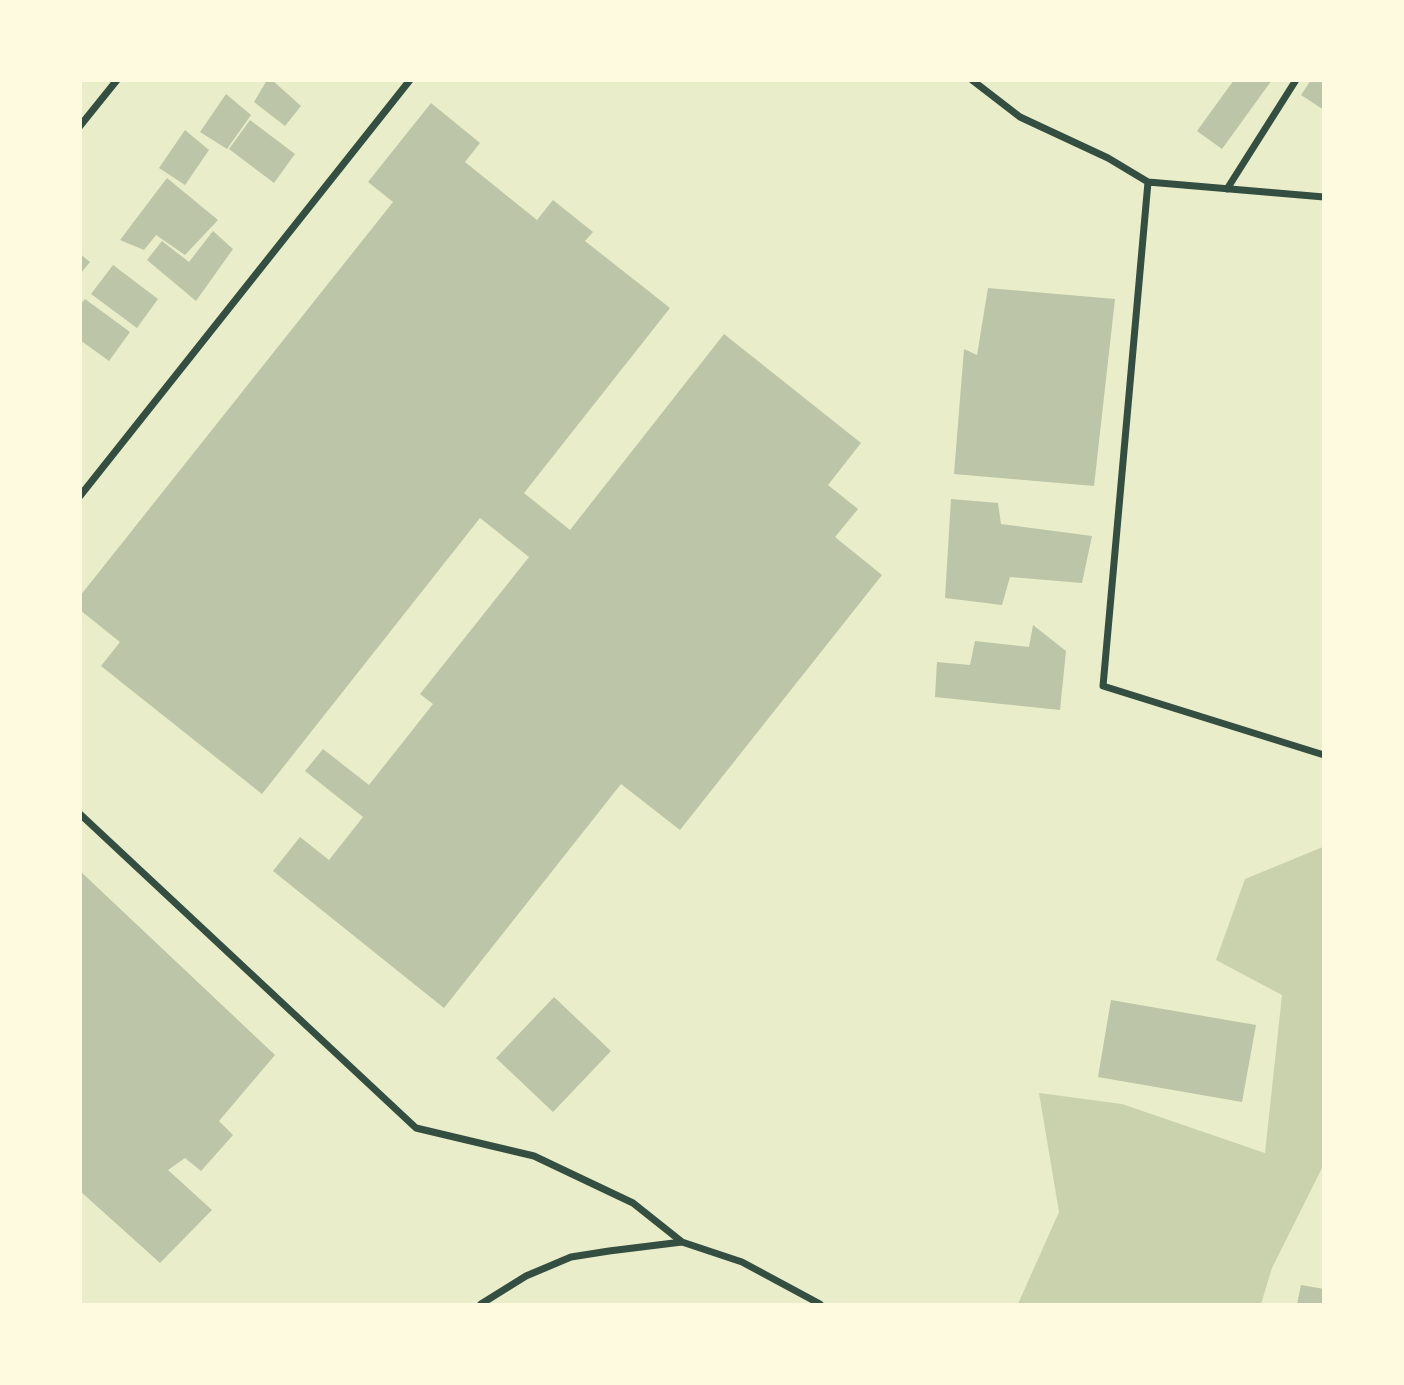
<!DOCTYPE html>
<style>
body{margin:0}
#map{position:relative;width:1404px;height:1385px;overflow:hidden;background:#e9edc9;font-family:Overpass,sans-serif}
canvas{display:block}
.frame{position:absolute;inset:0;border:82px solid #fefae0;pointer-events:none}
</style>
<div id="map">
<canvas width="1404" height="1385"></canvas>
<div class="frame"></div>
</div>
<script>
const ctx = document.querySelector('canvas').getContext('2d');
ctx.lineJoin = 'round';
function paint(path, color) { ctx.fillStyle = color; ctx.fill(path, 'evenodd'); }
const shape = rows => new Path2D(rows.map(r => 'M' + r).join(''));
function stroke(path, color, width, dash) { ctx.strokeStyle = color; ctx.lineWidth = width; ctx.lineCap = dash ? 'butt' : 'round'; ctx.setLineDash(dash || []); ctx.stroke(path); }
const green = shape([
 [1323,847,1323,1166,1272,1268,1261,1304,1018,1304,1059,1212,1039,1093,1122,1104,1265,1153,1282,995,1216,960,1245,879]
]);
const building = shape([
 [267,80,272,80,301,106,285,126,254,102],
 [1234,80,1272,80,1222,149,1197,131],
 [1311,80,1324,80,1324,110,1301,95],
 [226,94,251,115,227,149,200,132],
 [431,103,480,143,465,162,537,220,553,200,593,232,585,241,670,308,524,493,570,530,724,334,861,443,828,485,858,509,835,537,882,575,680,830,621,784,444,1008,273,871,300,837,329,860,363,817,305,771,323,749,369,785,433,704,420,694,529,557,480,518,262,794,101,666,120,642,80,610,80,596,393,202,368,182],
 [250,120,295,154,274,183,229,149],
 [185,130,209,150,185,185,159,168],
 [167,178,218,220,185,255,156,235,144,250,120,240],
 [213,231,233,249,196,301,147,260,162,241,189,262],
 [80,254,90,262,80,274],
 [113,265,158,299,137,328,91,294],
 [988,288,1115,299,1094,486,954,474,964,349,977,355],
 [85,299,130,332,109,361,80,340,80,305],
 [951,499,998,503,1001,524,1092,536,1082,583,1010,577,1002,605,945,598],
 [1033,625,1066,651,1060,710,935,697,937,662,970,665,975,641,1029,647],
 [80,871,275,1055,219,1121,233,1135,201,1171,185,1158,168,1170,212,1210,160,1263,80,1191],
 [554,997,611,1051,553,1112,496,1058],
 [1111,1000,1256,1025,1242,1102,1098,1077],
 [1301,1285,1324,1289,1324,1304,1297,1304]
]);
const minor = shape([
 [972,80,1020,117,1108,158,1148,182,1324,197],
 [80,126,117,80],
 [1148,182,1103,686,1324,755],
 [1227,189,1296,80],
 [80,496,410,80],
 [80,814,416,1128,534,1156,633,1203,682,1242],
 [481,1304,526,1276,571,1257,609,1251,682,1242,742,1262,820,1304]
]);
paint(green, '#cad2ad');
paint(building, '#bcc5a7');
stroke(minor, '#344e41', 7);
</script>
